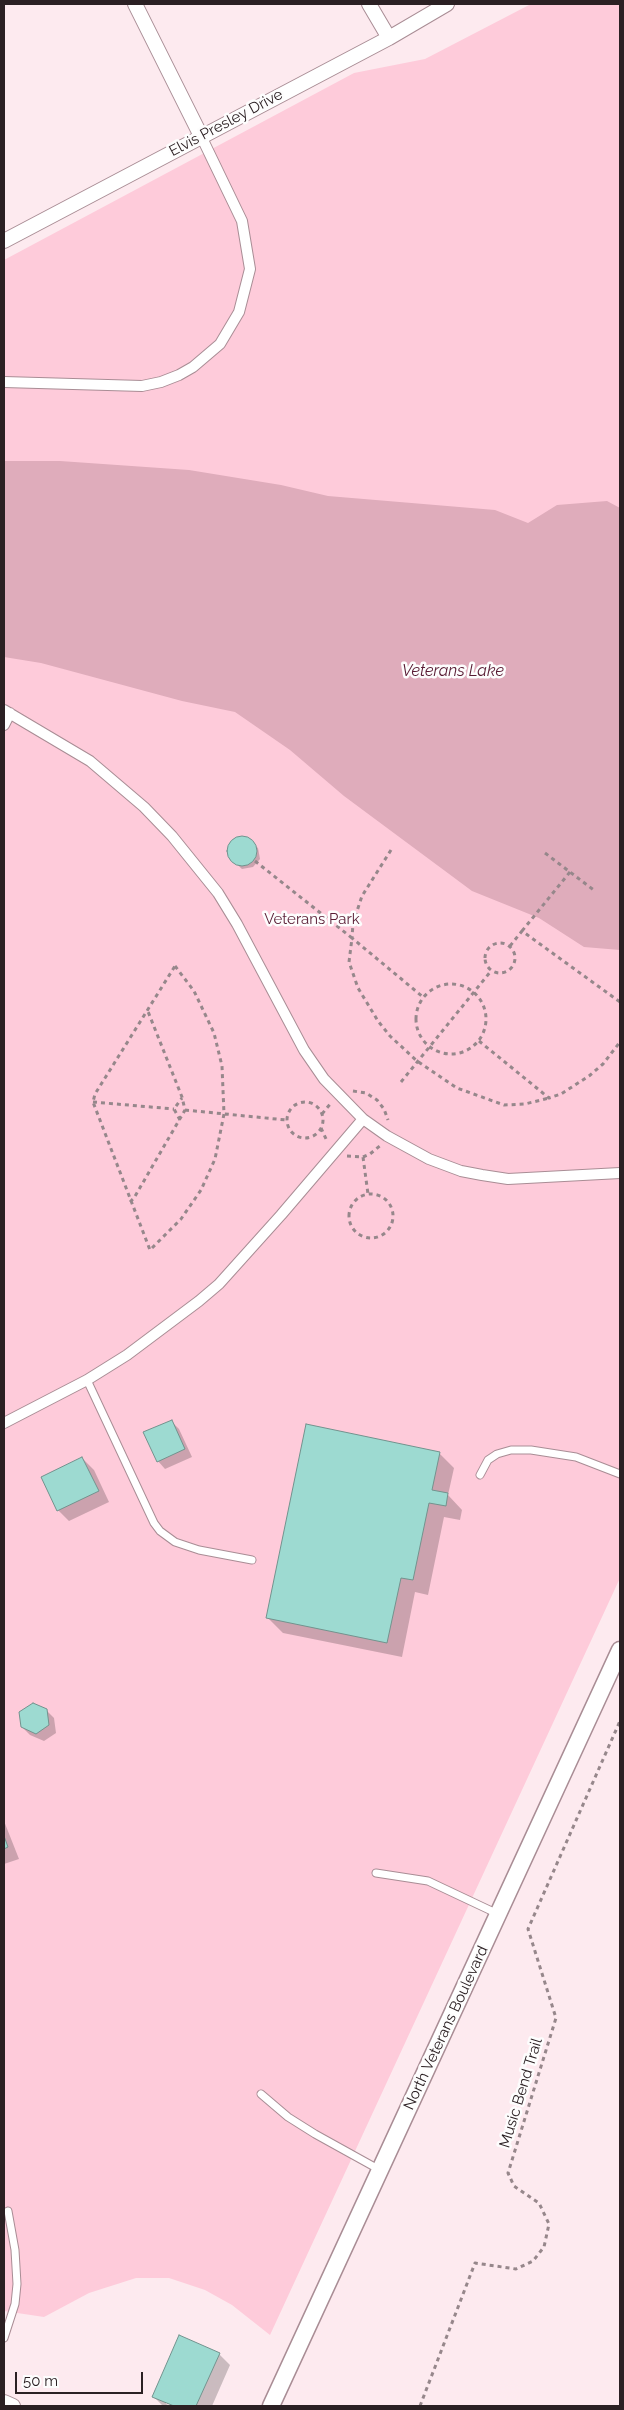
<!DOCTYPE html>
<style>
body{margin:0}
#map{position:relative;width:624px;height:2410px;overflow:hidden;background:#fdeaef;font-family:Raleway,sans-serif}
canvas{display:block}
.frame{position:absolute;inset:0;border:5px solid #2b2023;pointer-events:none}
.scale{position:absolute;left:15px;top:2372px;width:128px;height:22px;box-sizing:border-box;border:2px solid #2b2023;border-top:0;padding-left:6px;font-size:15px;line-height:18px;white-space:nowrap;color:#2b2023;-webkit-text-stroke:4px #fdfdfd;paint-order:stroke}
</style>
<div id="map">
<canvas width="624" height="2410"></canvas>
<div class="frame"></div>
<div class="scale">50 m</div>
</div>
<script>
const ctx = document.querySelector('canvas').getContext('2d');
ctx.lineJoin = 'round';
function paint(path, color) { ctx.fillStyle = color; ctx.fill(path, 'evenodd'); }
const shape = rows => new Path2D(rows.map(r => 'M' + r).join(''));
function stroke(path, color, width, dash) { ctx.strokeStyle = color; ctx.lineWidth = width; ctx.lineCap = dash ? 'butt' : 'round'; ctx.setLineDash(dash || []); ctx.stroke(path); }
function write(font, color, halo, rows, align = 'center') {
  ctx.font = font + ' Raleway,sans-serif'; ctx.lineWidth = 5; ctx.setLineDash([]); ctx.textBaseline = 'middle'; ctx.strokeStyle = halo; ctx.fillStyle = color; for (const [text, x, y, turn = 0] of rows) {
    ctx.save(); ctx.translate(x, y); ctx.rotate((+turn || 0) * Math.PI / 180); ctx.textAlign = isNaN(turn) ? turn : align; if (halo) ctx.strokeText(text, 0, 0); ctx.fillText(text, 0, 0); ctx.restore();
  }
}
const green = shape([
 [531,4,620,4,620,1578,270,2335,232,2305,205,2290,169,2278,136,2278,89,2293,44,2317,4,2311,4,260,354,73,425,59]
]);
const water = shape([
 [4,461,60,461,189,470,281,485,328,496,495,510,528,523,557,505,607,501,620,508,620,950,584,947,539,918,472,891,344,796,290,750,235,712,182,701,41,663,4,657]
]);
const shadow = shape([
 [246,838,258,848,260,859,253,867,242,869,229,857,228,847,235,839],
 [171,1421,179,1429,192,1457,165,1469,158,1461],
 [439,1453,454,1468,448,1495,462,1510,460,1520,444,1517,428,1595,415,1592,402,1657,283,1633,268,1618],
 [82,1458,94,1470,109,1502,69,1521,58,1510],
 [46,1710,54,1718,56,1733,44,1741,30,1735,22,1727],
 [4,1821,19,1859,4,1864],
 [219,2354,230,2365,212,2406,177,2406,166,2401,166,2404,171,2406,163,2406,154,2397]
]);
const building = shape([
 '227 851a15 15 0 1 1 30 0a15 15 0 1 1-30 0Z',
 [172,1420,185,1449,157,1462,143,1432,172,1420],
 [306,1424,440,1452,432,1490,448,1493,446,1506,429,1503,413,1580,401,1578,387,1643,266,1618,306,1424],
 [82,1457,99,1491,57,1511,41,1477,82,1457],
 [33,1703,47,1709,49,1725,36,1734,21,1727,19,1712,33,1703],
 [4,1836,8,1847,4,1849,4,1836],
 [179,2335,220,2353,196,2406,174,2406,152,2397,179,2335]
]);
const path = shape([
 [391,850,362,896,353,923,352,938,423,997],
 [545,853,595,891],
 [255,861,352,938,349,962,358,988,378,1021,390,1036,417,1061,457,1088,504,1105,525,1104,549,1098],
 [522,931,570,872],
 '485 958a15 15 0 1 1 30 0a15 15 0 1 1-30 0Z',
 [510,946,522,931,620,1002],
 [175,966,194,991,214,1033,222,1066,224,1114,215,1159,201,1190,181,1219,150,1250,93,1102,95,1094,175,966],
 '416 1019a35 35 0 1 1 70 0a35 35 0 1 1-70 0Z',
 [479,1041,549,1098,561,1094,589,1076,603,1064,620,1042],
 [401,1082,491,971],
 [353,1091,366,1093,377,1100,384,1109,388,1120],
 [93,1102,174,1109],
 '287 1120a18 18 0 1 1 36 0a18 18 0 1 1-36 0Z',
 [185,1110,286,1120],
 [322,1114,331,1103],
 [180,1120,174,1109,182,1098],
 [321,1128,327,1141],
 [347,1156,363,1157,370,1154,381,1145],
 [363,1157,368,1194],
 '349 1216a22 22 0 1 1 44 0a22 22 0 1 1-44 0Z',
 [130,1202,134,1198,185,1110,182,1097,147,1009],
 [420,2406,475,2263,516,2269,533,2261,544,2247,549,2224,539,2203,514,2186,508,2173,556,2018,528,1929,620,1721]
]);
const service = shape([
 [87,1380,154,1523,160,1531,175,1542,199,1550,252,1560],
 [480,1475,488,1460,497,1454,511,1450,531,1450,576,1457,620,1474],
 [376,1873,428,1881,498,1914],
 [261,2094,288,2117,315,2134,380,2170],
 [4,2338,15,2304,17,2284,15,2250,8,2211]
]);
const pedestrian = shape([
 [4,382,142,386,161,382,179,375,193,367,220,344,239,312,250,269,242,221,201,136],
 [4,710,90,761,144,807,172,836,218,893,237,924,304,1050,324,1079,363,1119,387,1136,429,1159,461,1171,482,1175,508,1179,620,1173],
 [4,725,10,713],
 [4,1423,87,1380,127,1355,199,1301,219,1284,281,1215,363,1119]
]);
const minor = shape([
 [135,4,201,136],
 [369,4,389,38],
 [4,241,389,38,447,4],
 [4,2402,13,2406]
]);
const tertiary = shape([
 [271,2406,620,1650]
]);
const streetNames = [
 ["Elvis Presley Drive",226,123,-28],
 ["North Veterans Boulevard",446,2028,-65],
 ["Music Bend Trail",521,2093,-73]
];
const parkNames = [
 ["Veterans Park",312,919]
];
const waterNames = [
 ["Veterans Lake",453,671]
];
paint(green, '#fecbda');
paint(water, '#dfacbb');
paint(shadow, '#0003');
paint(building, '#9ddad1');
stroke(building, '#73938e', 1);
stroke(service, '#a98d95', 9);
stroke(pedestrian, '#a98d95', 12);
stroke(minor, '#a98d95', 16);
stroke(tertiary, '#a98d95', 19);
stroke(path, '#96878b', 3, [4, 4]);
stroke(service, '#fff', 7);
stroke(pedestrian, '#fff', 10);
stroke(minor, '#fff', 14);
stroke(tertiary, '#fff', 16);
write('15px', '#2b2023', '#fdfdfd', streetNames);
write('15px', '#591c34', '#fdfdfd', parkNames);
write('italic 16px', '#581b33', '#fdfdfd', waterNames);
</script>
